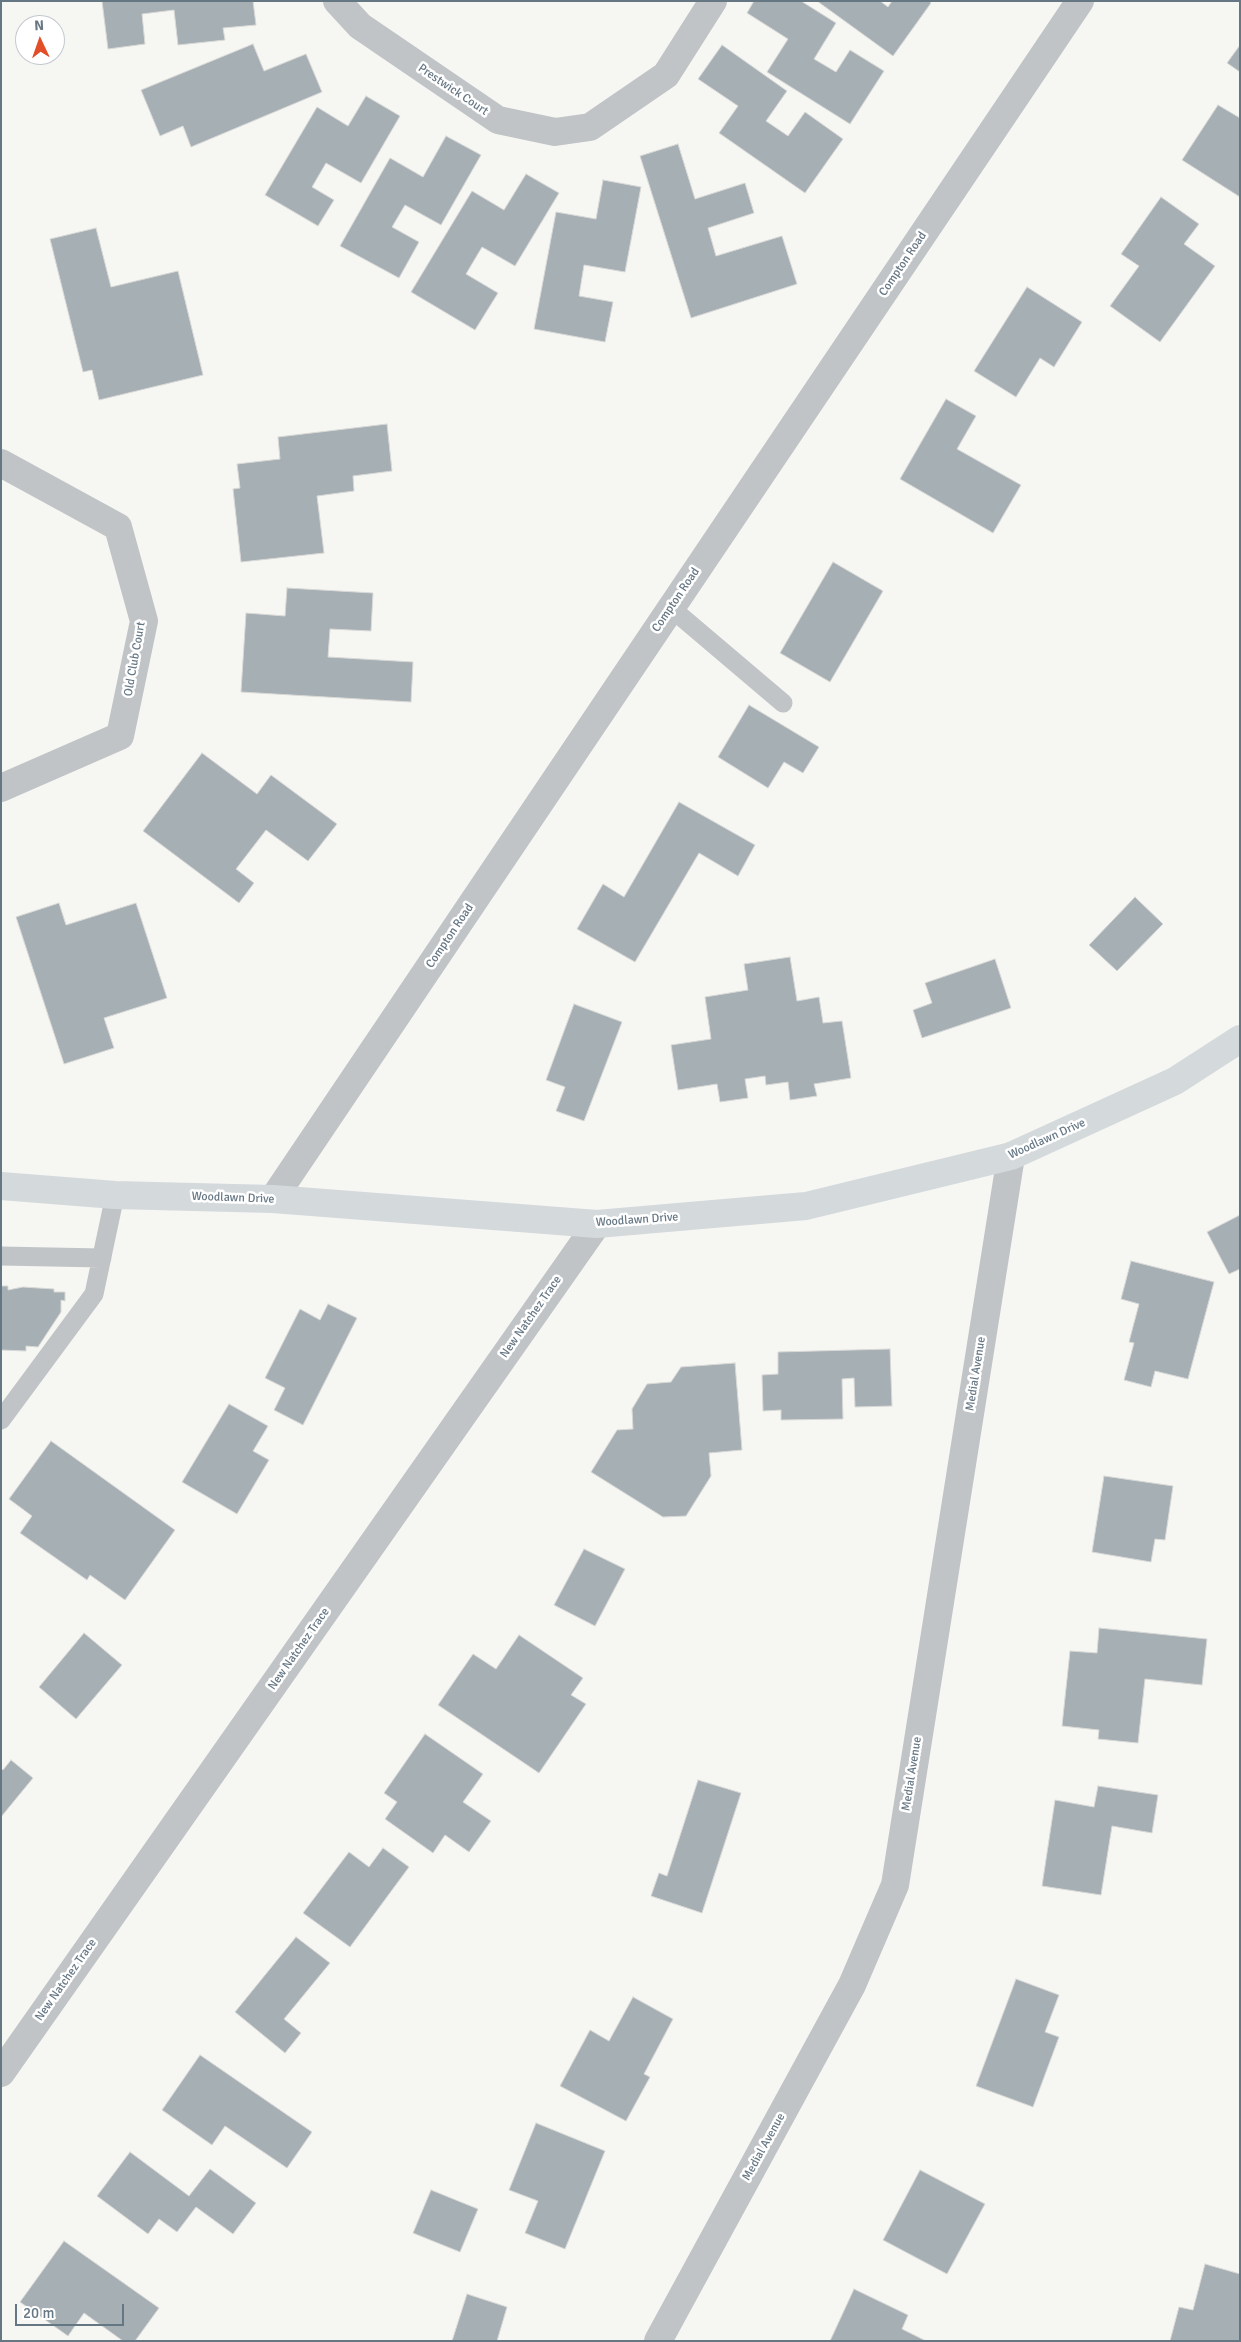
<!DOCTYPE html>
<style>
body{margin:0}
#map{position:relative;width:1241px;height:2342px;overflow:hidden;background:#f6f6f3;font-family:Signika,sans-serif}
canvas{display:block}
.frame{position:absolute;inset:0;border:2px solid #667784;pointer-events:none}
.north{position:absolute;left:15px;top:15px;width:50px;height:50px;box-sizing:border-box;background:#fff;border:1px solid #c2c9ce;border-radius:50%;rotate:357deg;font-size:14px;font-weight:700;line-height:20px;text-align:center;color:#667784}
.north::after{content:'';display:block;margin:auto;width:18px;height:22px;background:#e14e28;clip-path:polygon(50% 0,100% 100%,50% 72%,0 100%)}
.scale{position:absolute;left:15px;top:2304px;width:109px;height:22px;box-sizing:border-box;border:2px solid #667784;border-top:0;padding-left:6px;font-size:15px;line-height:18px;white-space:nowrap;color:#667784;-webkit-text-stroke:4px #fff;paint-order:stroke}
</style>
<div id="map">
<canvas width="1241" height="2342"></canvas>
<div class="frame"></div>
<div class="north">N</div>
<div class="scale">20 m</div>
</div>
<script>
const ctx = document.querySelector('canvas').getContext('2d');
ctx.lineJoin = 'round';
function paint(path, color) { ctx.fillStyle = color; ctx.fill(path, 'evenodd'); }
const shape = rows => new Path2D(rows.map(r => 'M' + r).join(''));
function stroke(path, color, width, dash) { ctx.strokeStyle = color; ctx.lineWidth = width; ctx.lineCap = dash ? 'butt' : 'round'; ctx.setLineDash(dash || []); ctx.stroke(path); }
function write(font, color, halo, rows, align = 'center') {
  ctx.font = font + ' Signika,sans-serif'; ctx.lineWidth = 5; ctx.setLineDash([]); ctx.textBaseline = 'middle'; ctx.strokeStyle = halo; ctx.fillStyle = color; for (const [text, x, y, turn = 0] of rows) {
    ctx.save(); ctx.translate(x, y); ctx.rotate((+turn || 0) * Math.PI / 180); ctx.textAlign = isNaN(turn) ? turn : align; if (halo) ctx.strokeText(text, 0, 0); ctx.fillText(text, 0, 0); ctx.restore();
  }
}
const building = shape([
 [102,1,253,1,256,25,223,28,225,40,178,45,174,10,142,14,145,44,108,49,102,1],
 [754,1,801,1,836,23,814,59,836,72,850,50,884,71,850,124,767,72,788,39,747,13,754,1],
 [817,1,880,1,888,7,892,1,929,1,931,3,893,56,817,1],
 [253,44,264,71,306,54,322,92,191,147,183,126,160,136,141,90,253,44],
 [722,45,787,91,766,121,788,136,805,112,843,139,805,193,719,133,738,106,698,79,722,45],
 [1240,45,1240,72,1227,63,1240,45],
 [366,96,400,116,361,183,326,163,312,187,334,200,318,226,265,195,317,107,348,126,366,96],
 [1218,105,1240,118,1240,197,1182,160,1218,105],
 [446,136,481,155,441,225,405,205,392,227,419,242,399,278,340,246,390,158,423,177,446,136],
 [678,144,695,199,745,183,754,213,708,228,716,256,782,236,797,284,691,318,640,156,678,144],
 [526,174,559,193,515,266,482,247,466,274,498,293,475,330,411,292,472,191,504,210,526,174],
 [603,180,641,187,625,272,584,265,579,296,613,302,605,342,534,329,556,212,596,219,603,180],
 [1161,197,1199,224,1184,244,1215,266,1160,342,1110,306,1139,266,1121,254,1161,197],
 [96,228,111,287,178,271,203,375,99,400,92,370,83,372,50,239,96,228],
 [1027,287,1082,322,1054,367,1040,358,1016,397,974,371,1027,287],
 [946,399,976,416,957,449,1021,485,993,533,900,479,946,399],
 [387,424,392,471,353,476,354,491,317,496,324,553,241,562,233,489,240,488,237,464,280,459,278,437,387,424],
 [833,562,883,591,830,682,780,653,833,562],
 [287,588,373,593,371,631,330,629,328,657,413,662,411,702,241,692,246,613,285,616,287,588],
 [749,705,819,747,803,773,784,762,768,788,718,757,749,705],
 [202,753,257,794,271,775,337,824,308,861,266,830,236,869,254,883,239,903,143,831,202,753],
 [679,802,755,845,738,876,699,853,635,962,577,929,603,884,624,897,679,802],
 [1135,897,1163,924,1117,971,1089,945,1135,897],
 [59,903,66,925,136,903,167,998,104,1018,114,1048,64,1064,16,917,59,903],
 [790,957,797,1001,819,997,823,1023,842,1021,851,1078,814,1084,817,1096,790,1100,788,1082,766,1085,765,1076,745,1079,748,1098,720,1102,717,1084,678,1090,671,1045,711,1039,705,997,748,990,744,964,790,957],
 [995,959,1011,1008,922,1038,913,1010,932,1003,925,983,995,959],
 [574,1004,622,1022,584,1121,556,1111,565,1087,546,1080,574,1004],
 [1240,1215,1240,1269,1229,1274,1207,1232,1240,1215],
 [1131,1261,1214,1282,1188,1379,1155,1371,1151,1387,1124,1380,1134,1343,1129,1342,1139,1304,1121,1299,1131,1261],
 [1,1286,8,1286,8,1290,23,1287,54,1289,54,1292,65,1292,65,1301,61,1300,61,1312,38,1347,26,1346,26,1351,1,1350,1,1286],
 [328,1304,357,1318,303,1425,274,1410,285,1388,265,1378,300,1309,320,1320,328,1304],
 [890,1349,892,1406,855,1407,854,1378,842,1379,843,1419,781,1420,781,1410,763,1411,762,1375,778,1374,778,1352,890,1349],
 [735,1363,742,1450,709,1453,711,1476,686,1516,663,1517,591,1472,617,1430,633,1429,632,1409,647,1384,671,1382,681,1367,735,1363],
 [229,1404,268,1426,253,1451,269,1460,237,1514,182,1482,229,1404],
 [51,1441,175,1530,125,1600,90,1575,87,1580,20,1533,32,1516,9,1499,51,1441],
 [1104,1476,1173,1486,1165,1540,1155,1539,1151,1562,1092,1552,1104,1476],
 [584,1549,625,1569,595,1626,554,1605,584,1549],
 [1099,1628,1207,1639,1202,1685,1145,1679,1138,1743,1098,1739,1099,1730,1062,1726,1070,1651,1097,1653,1099,1628],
 [84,1633,122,1665,76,1719,39,1687,84,1633],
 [519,1635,583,1678,571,1695,586,1704,539,1773,438,1705,473,1654,496,1669,519,1635],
 [425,1734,483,1774,463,1802,491,1821,469,1852,445,1835,433,1853,385,1819,397,1802,384,1793,425,1734],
 [11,1760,33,1778,1,1817,1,1768,3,1770,11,1760],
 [698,1780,741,1793,702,1913,651,1896,659,1873,667,1876,698,1780],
 [1098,1786,1158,1795,1152,1833,1112,1826,1101,1895,1042,1886,1055,1800,1094,1807,1098,1786],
 [383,1848,409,1867,350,1947,303,1913,349,1852,369,1867,383,1848],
 [296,1937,330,1963,284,2019,301,2033,285,2053,235,2012,296,1937],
 [1016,1979,1059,1995,1045,2032,1059,2037,1033,2107,976,2086,1016,1979],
 [633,1997,673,2019,644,2074,650,2077,626,2121,560,2086,590,2030,609,2041,633,1997],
 [200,2055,312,2132,287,2168,225,2126,212,2145,162,2110,200,2055],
 [536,2123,605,2151,565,2249,525,2233,538,2201,509,2190,536,2123],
 [130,2152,189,2196,210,2169,256,2203,233,2234,196,2207,177,2232,159,2219,148,2234,97,2196,130,2152],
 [920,2170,985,2204,947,2274,883,2240,920,2170],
 [431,2190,478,2209,460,2252,413,2233,431,2190],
 [64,2241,159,2308,135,2341,123,2341,84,2313,68,2336,20,2302,64,2241],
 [1205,2264,1240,2274,1240,2341,1170,2341,1179,2307,1193,2310,1205,2264],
 [854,2289,908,2315,902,2329,926,2341,830,2341,854,2289],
 [467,2294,507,2307,497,2341,452,2341,467,2294]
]);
const lane = shape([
 [671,608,783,703],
 [1,1256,102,1258],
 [1,1420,94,1294,115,1195]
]);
const street = shape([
 [337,1,360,26,498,120,555,132,590,127,666,75,713,1],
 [1,463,118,527,144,621,120,736,1,788],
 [273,1199,1080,1],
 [1,2073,597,1224],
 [658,2341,852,1985,895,1885,1011,1156]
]);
const secondary = shape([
 [1,1186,115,1195,273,1199,597,1224,806,1206,1011,1156,1175,1081,1240,1039]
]);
const streetNames = [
 ["Prestwick Court",453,90,34],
 ["Compton Road",903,264,-56],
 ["Compton Road",676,600,-56],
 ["Old Club Court",135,659,-80],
 ["Compton Road",450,936,-56],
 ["Woodlawn Drive",1047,1139,-24],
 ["Woodlawn Drive",233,1198,2],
 ["Woodlawn Drive",637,1220,-4],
 ["New Natchez Trace",531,1317,-55],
 ["Medial Avenue",976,1374,-81],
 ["New Natchez Trace",299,1649,-55],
 ["Medial Avenue",912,1774,-81],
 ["New Natchez Trace",66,1980,-55],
 ["Medial Avenue",764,2147,-61]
];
paint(building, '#a6afb4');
stroke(building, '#d8d8d6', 1);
stroke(lane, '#c0c4c7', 19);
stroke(street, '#c0c4c7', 28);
stroke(secondary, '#d4d9dc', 28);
write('12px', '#667784', '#fff', streetNames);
</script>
